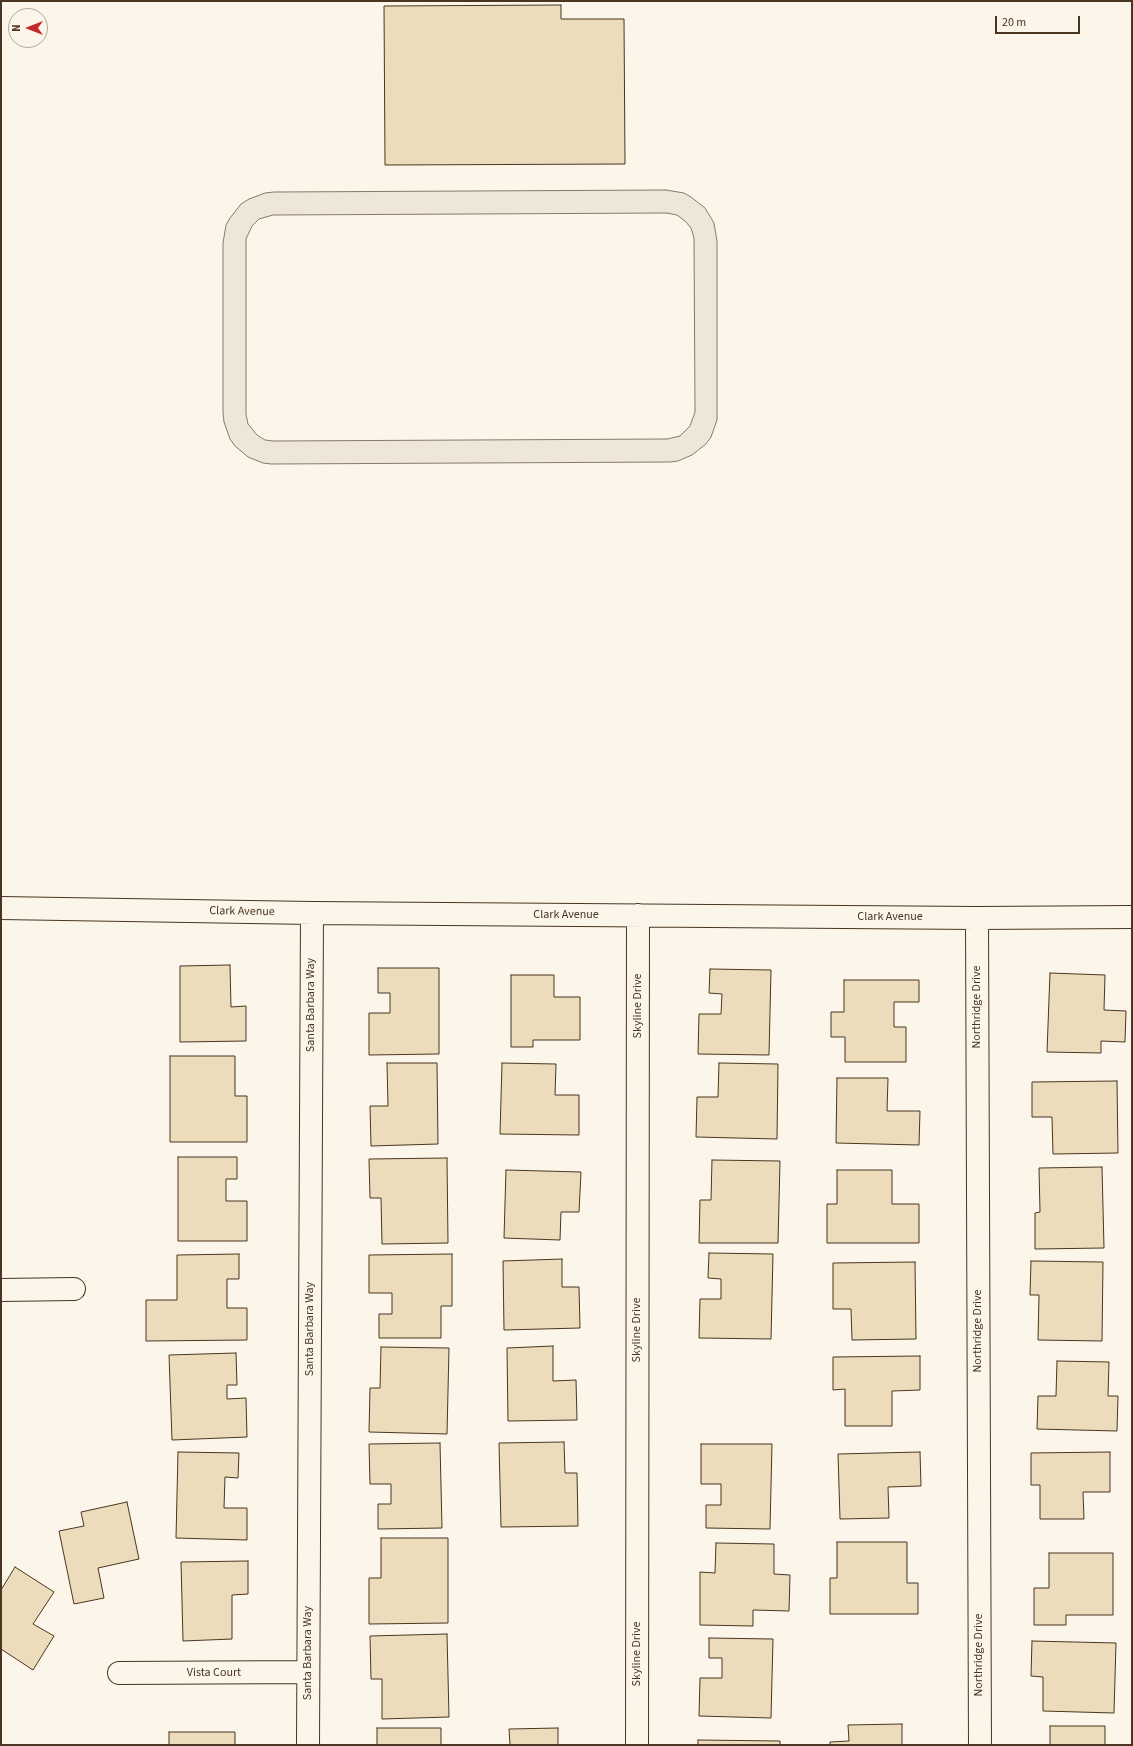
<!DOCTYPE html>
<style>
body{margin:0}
#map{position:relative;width:1133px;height:1746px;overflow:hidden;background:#fbf6e9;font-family:"Source Sans 3",sans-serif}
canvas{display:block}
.frame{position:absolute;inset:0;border:2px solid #4a3520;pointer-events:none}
.north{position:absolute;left:8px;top:8px;width:40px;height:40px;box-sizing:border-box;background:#fbf6e9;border:1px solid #b4a999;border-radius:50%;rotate:270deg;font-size:11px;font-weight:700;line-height:16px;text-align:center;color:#4a3520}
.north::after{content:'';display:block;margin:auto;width:14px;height:18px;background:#c62828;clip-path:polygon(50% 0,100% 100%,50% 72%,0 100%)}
.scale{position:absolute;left:995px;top:16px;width:85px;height:18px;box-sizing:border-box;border:2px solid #4a3520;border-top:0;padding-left:5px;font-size:12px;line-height:14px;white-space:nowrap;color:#4a3520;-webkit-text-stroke:3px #fbf6e9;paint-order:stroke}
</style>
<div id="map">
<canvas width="1133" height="1746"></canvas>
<div class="frame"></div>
<div class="north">N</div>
<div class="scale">20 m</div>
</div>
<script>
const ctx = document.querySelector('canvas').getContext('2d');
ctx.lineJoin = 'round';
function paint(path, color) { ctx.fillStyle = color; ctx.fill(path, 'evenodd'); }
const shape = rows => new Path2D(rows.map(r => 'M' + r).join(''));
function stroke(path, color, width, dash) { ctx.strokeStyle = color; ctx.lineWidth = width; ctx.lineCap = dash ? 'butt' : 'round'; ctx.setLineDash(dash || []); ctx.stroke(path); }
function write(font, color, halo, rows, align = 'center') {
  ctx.font = font + ' "Source Sans 3",sans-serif'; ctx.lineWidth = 3; ctx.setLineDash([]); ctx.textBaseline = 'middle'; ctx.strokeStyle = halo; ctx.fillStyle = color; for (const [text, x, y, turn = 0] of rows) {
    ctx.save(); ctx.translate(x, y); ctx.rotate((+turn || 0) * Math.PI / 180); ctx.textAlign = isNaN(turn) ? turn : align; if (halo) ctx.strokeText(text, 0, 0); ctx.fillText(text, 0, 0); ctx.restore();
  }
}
const green = shape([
 [666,190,684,193,691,197,705,208,714,223,717,241,717,420,711,437,706,444,692,455,678,461,670,462,271,464,263,463,248,457,235,446,230,439,224,422,223,413,223,243,226,225,230,218,241,204,249,199,265,193,274,192,666,190],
 [667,213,677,215,685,221,691,228,694,238,695,412,690,426,680,436,667,439,273,441,265,440,257,435,248,424,246,414,246,239,252,226,259,219,273,215,667,213]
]);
const building = shape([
 [561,5,561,19,624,19,625,164,385,165,384,6,561,5],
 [230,965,231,1007,246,1006,246,1041,180,1042,180,966,230,965],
 [378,968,439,968,439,1054,369,1055,369,1013,390,1013,390,993,378,993,378,968],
 [710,969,771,970,769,1055,698,1054,699,1014,721,1014,722,994,709,993,710,969],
 [1050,973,1105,975,1104,1010,1126,1011,1125,1042,1101,1041,1101,1053,1047,1052,1050,973],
 [511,975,554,975,554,997,580,997,580,1040,533,1040,533,1047,511,1047,511,975],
 [844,980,919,980,919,1002,894,1002,894,1027,906,1027,906,1062,845,1062,845,1037,831,1037,831,1012,844,1012,844,980],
 [170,1056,235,1056,235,1096,247,1096,247,1142,170,1142,170,1056],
 [387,1063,437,1063,438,1144,371,1146,370,1106,388,1106,387,1063],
 [502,1063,556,1064,555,1095,579,1095,579,1135,500,1134,502,1063],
 [719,1063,778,1064,777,1139,696,1137,697,1097,718,1097,719,1063],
 [837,1078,888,1078,887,1111,920,1111,919,1145,836,1143,837,1078],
 [1117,1081,1118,1153,1053,1154,1052,1117,1032,1117,1032,1082,1117,1081],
 [178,1157,237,1157,237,1179,226,1179,226,1201,247,1201,247,1241,178,1241,178,1157],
 [447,1158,448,1243,382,1244,381,1198,370,1198,369,1159,447,1158],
 [712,1160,780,1161,778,1243,699,1243,700,1200,711,1200,712,1160],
 [1102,1167,1104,1248,1035,1249,1035,1213,1040,1212,1039,1168,1102,1167],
 [506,1170,581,1172,579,1212,561,1212,560,1240,504,1238,506,1170],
 [837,1170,892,1170,892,1204,919,1204,919,1243,827,1243,827,1204,837,1204,837,1170],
 [709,1253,773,1254,771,1339,699,1338,700,1299,721,1299,721,1279,708,1278,709,1253],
 [239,1254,239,1279,227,1279,227,1308,247,1308,247,1340,146,1341,146,1300,177,1300,177,1255,239,1254],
 [452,1254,452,1306,441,1306,441,1338,379,1338,379,1314,392,1314,392,1293,369,1293,369,1255,452,1254],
 [562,1259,562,1287,579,1287,580,1328,504,1330,503,1261,562,1259],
 [1031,1261,1103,1262,1102,1341,1038,1340,1039,1295,1030,1295,1031,1261],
 [915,1262,916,1339,852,1340,851,1309,833,1309,833,1263,915,1262],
 [553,1346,553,1381,576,1380,577,1420,508,1421,507,1348,553,1346],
 [381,1347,449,1348,447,1434,369,1432,370,1388,380,1388,381,1347],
 [236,1353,237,1385,227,1385,227,1399,246,1398,247,1437,172,1440,169,1355,236,1353],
 [920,1356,920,1390,892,1391,892,1426,845,1426,845,1389,833,1390,833,1357,920,1356],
 [1057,1361,1109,1362,1108,1396,1118,1396,1117,1431,1037,1429,1038,1396,1056,1396,1057,1361],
 [564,1442,565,1473,577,1473,578,1526,501,1527,499,1443,564,1442],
 [440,1443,442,1528,378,1529,378,1504,391,1504,391,1484,370,1484,369,1444,440,1443],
 [701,1444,772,1444,770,1529,706,1528,706,1505,721,1505,721,1484,701,1484,701,1444],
 [178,1452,239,1453,238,1478,225,1477,224,1508,247,1508,247,1540,176,1538,178,1452],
 [920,1452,921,1486,888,1487,889,1518,840,1519,838,1454,920,1452],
 [1110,1452,1110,1492,1083,1492,1084,1519,1040,1519,1040,1485,1031,1485,1031,1453,1110,1452],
 [127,1502,139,1559,98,1568,104,1598,74,1604,59,1531,84,1526,81,1512,127,1502],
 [381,1538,448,1538,448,1623,369,1624,369,1578,381,1578,381,1538],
 [837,1542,907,1542,907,1583,918,1583,918,1614,830,1614,830,1578,837,1578,837,1542],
 [716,1543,774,1544,774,1574,790,1575,789,1611,753,1610,753,1626,700,1625,700,1572,715,1573,716,1543],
 [1049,1553,1113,1553,1113,1615,1066,1615,1066,1625,1034,1625,1034,1588,1049,1588,1049,1553],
 [248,1561,248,1594,232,1595,232,1639,183,1641,181,1562,248,1561],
 [15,1567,54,1592,33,1624,54,1636,33,1670,1,1649,1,1590,15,1567],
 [447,1634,449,1717,382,1719,382,1679,371,1679,370,1636,447,1634],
 [709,1638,773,1639,771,1718,699,1716,700,1678,722,1678,722,1658,709,1658,709,1638],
 [1032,1641,1116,1643,1114,1713,1043,1711,1043,1677,1031,1676,1032,1641],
 [902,1724,902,1745,830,1745,830,1742,849,1741,848,1725,902,1724],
 [1050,1726,1105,1726,1105,1745,1050,1745,1050,1726],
 [377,1728,441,1728,441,1745,377,1745,377,1728],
 [558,1728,558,1745,510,1745,509,1729,558,1728],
 [169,1732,235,1732,235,1745,169,1745,169,1732],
 [698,1740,780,1741,780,1745,698,1745,698,1740]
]);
const minor = shape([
 [1,908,312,913,977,918,1132,917],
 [977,918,980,1745],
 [1,1290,74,1289],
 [119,1673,308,1672],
 [308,1745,312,913],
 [637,1745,638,915]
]);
const streetNames = [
 ["Clark Avenue",242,912,1],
 ["Clark Avenue",566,915],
 ["Clark Avenue",890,917],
 ["Santa Barbara Way",311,1005,-90],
 ["Skyline Drive",638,1006,-90],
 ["Northridge Drive",977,1007,-90],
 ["Santa Barbara Way",310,1329,-90],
 ["Skyline Drive",637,1330,-90],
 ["Northridge Drive",978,1331,-90],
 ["Santa Barbara Way",308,1653,-90],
 ["Skyline Drive",637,1654,-90],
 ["Northridge Drive",979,1655,-90],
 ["Vista Court",214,1673]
];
paint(green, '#ede6d9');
stroke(green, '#887966', 1);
paint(building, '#ecdcbc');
stroke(building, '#4a3520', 1);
stroke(minor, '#4a3520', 24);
stroke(minor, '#fbf6e9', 22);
write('12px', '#4a3520', '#fbf6e9', streetNames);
</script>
